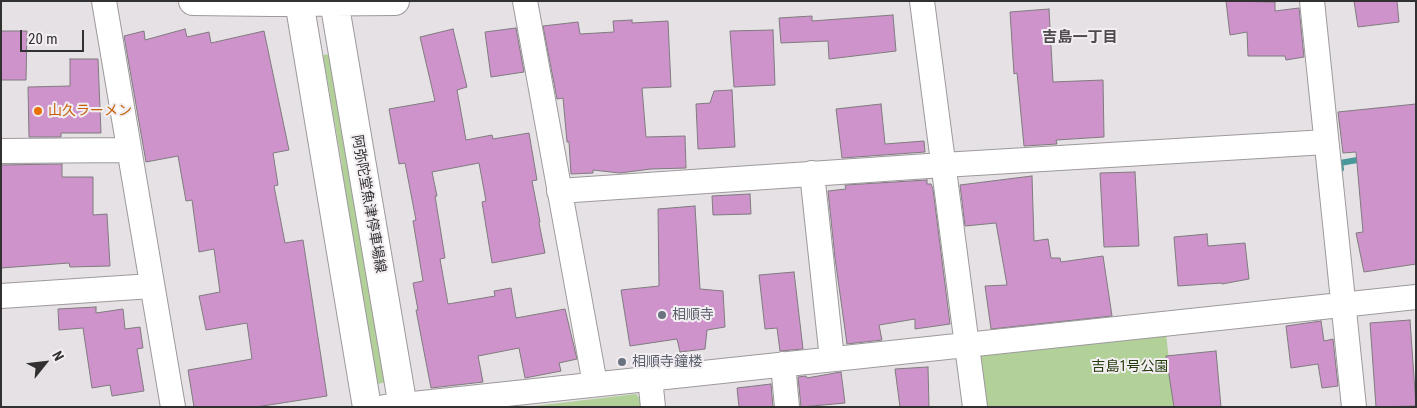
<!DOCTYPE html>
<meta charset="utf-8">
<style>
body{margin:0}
#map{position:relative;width:1417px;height:408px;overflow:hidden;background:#e6e1e5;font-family:"Roboto Condensed",sans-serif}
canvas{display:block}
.frame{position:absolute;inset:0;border:2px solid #323132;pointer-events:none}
.north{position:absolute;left:20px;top:338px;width:50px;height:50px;-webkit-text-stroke:4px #f3eef2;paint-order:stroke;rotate:61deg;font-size:14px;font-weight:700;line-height:20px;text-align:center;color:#323132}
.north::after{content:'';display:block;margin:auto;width:18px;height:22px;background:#323132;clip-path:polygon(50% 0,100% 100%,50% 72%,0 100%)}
.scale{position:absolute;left:20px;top:30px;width:64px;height:22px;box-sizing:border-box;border:2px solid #323132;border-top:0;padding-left:6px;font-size:15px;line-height:18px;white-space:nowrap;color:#323132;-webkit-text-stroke:4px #f3eef2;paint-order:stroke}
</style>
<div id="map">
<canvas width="1417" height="408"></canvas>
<div class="frame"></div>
<div class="north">N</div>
<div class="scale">20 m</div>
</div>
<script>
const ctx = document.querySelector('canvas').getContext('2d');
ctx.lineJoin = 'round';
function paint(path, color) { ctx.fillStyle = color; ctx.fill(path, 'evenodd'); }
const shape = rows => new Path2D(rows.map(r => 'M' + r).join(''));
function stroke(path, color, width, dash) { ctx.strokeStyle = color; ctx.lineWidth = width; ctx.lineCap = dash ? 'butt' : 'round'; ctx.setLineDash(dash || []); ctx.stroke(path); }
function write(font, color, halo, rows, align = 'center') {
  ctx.font = font + ' "Roboto Condensed","Noto Sans JP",sans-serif'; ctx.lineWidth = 4; ctx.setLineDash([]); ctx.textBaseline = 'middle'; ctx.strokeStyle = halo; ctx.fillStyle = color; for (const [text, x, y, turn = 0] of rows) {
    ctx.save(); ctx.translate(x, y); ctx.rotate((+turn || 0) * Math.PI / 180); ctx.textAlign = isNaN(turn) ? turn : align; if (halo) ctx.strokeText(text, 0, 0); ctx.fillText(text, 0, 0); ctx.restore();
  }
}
const green = shape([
 [331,54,386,382,374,385,340,200,342,165,323,55],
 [1165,324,1174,407,975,407,967,345],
 [636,394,641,400,642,407,525,407]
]);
const stream = shape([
 [1341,169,1340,163,1363,159]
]);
const building = shape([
 [1226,1,1275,2,1275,11,1299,8,1304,57,1286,60,1285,56,1248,56,1247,32,1230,35,1226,1],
 [1354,1,1397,1,1399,22,1358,27,1354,1],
 [1049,9,1053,82,1103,80,1104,137,1056,140,1057,144,1024,146,1017,73,1014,74,1010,12,1049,9],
 [893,15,896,51,829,59,828,41,781,43,779,18,812,16,812,21,893,15],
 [632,20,632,23,668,21,671,87,642,88,646,137,685,136,686,168,651,169,620,173,593,170,593,173,571,174,569,142,567,142,563,98,557,99,543,26,578,22,580,34,614,32,613,21,632,20],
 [516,28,524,72,491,77,485,32,516,28],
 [185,29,187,37,209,32,211,43,264,31,289,150,273,153,278,185,274,186,285,243,303,240,327,396,256,407,194,407,188,370,252,359,247,323,206,330,199,296,220,292,214,249,199,252,192,200,186,201,178,156,146,162,124,36,144,31,145,40,185,29],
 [453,29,467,87,457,90,466,140,492,135,493,139,529,133,537,180,532,181,540,222,539,223,545,253,492,263,482,202,486,201,479,163,432,172,437,196,435,196,445,258,440,259,448,304,495,296,494,291,511,288,516,318,565,309,577,359,559,363,561,371,525,378,519,348,478,356,483,382,431,388,416,310,418,310,413,283,423,281,413,221,416,220,405,163,399,164,389,109,435,101,420,37,453,29],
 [773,30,775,85,734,87,730,31,773,30],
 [1,31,27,31,26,80,1,80,1,31],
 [70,59,98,59,101,133,61,133,61,137,29,137,28,87,70,86,70,59],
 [732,90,735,147,698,149,696,104,710,103,714,91,732,90],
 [881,104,885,144,924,141,925,152,842,158,836,109,881,104],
 [1416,104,1416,264,1364,272,1356,233,1363,232,1356,152,1343,153,1338,112,1416,104],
 [62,164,62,177,93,177,93,215,107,214,110,266,70,267,69,263,1,268,1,165,62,164],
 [1135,172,1139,246,1104,247,1100,173,1135,172],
 [1032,176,1034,241,1048,239,1051,258,1060,258,1061,262,1103,256,1112,316,991,329,985,286,1007,285,996,223,965,226,960,185,1032,176],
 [927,180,927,184,931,184,933,189,950,324,915,329,915,319,879,325,882,340,847,344,835,258,828,191,846,189,845,185,927,180],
 [750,194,751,214,713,215,712,196,750,194],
 [695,206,700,289,723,291,725,327,707,330,705,349,680,352,677,339,630,346,621,290,659,286,658,209,695,206],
 [1207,234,1208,246,1245,243,1249,279,1222,284,1222,283,1178,286,1174,237,1207,234],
 [794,272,803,349,780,351,777,328,765,329,759,275,794,272],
 [96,307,96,313,123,309,125,329,140,327,143,348,137,349,144,391,112,396,110,385,92,388,83,328,59,330,58,309,96,307],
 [1410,320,1416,406,1376,407,1370,323,1410,320],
 [1321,321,1324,341,1333,339,1338,386,1322,388,1318,364,1291,368,1286,326,1321,321],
 [1216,351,1221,407,1174,407,1166,356,1216,351],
 [928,367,929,407,900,407,895,369,928,367],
 [841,372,845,403,801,407,798,377,806,376,807,378,841,372],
 [771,384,773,407,739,407,737,388,771,384]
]);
const street = shape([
 [104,1,173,407],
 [525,1,595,384],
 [922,1,975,407],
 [1312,1,1354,407],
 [1,151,129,150],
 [812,173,832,359],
 [559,191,943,165,1326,142],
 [1,296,152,286],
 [783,364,787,407],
 [650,378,653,407],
 [385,407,1416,297]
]);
const secondary = shape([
 [193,1,272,2,395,1],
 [299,1,367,407],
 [334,1,403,407]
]);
const markers = [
 [38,111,5,"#e8710a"],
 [662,315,5,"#6b7280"],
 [622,362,5,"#6b7280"]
];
const foodNames = [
 ["山久ラーメン",48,111]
];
const streetNames = [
 ["阿弥陀堂魚津停車場線",368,204,80]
];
const worshipNames = [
 ["相順寺",672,315],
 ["相順寺鐘楼",632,362]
];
const parkNames = [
 ["吉島1号公園",1130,367]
];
const neighbourhoodNames = [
 ["吉島一丁目",1080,38]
];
paint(green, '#b1d199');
stroke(stream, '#49979a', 6);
paint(building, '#ce93ca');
stroke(building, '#7f7b7f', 1);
stroke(street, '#9d999d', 26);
stroke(secondary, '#9d999d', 30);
stroke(street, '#fff', 24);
stroke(secondary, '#fff', 28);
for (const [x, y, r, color] of markers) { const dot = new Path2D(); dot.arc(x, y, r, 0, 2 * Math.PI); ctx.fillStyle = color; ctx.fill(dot); stroke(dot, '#f3eef2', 2); }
write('14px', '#c56008', '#f3eef2', foodNames, 'left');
write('14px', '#323132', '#f3eef2', streetNames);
write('14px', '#5b616d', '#f3eef2', worshipNames, 'left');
write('14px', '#263e0d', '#f3eef2', parkNames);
write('bold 15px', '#4d494c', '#f3eef2', neighbourhoodNames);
</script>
